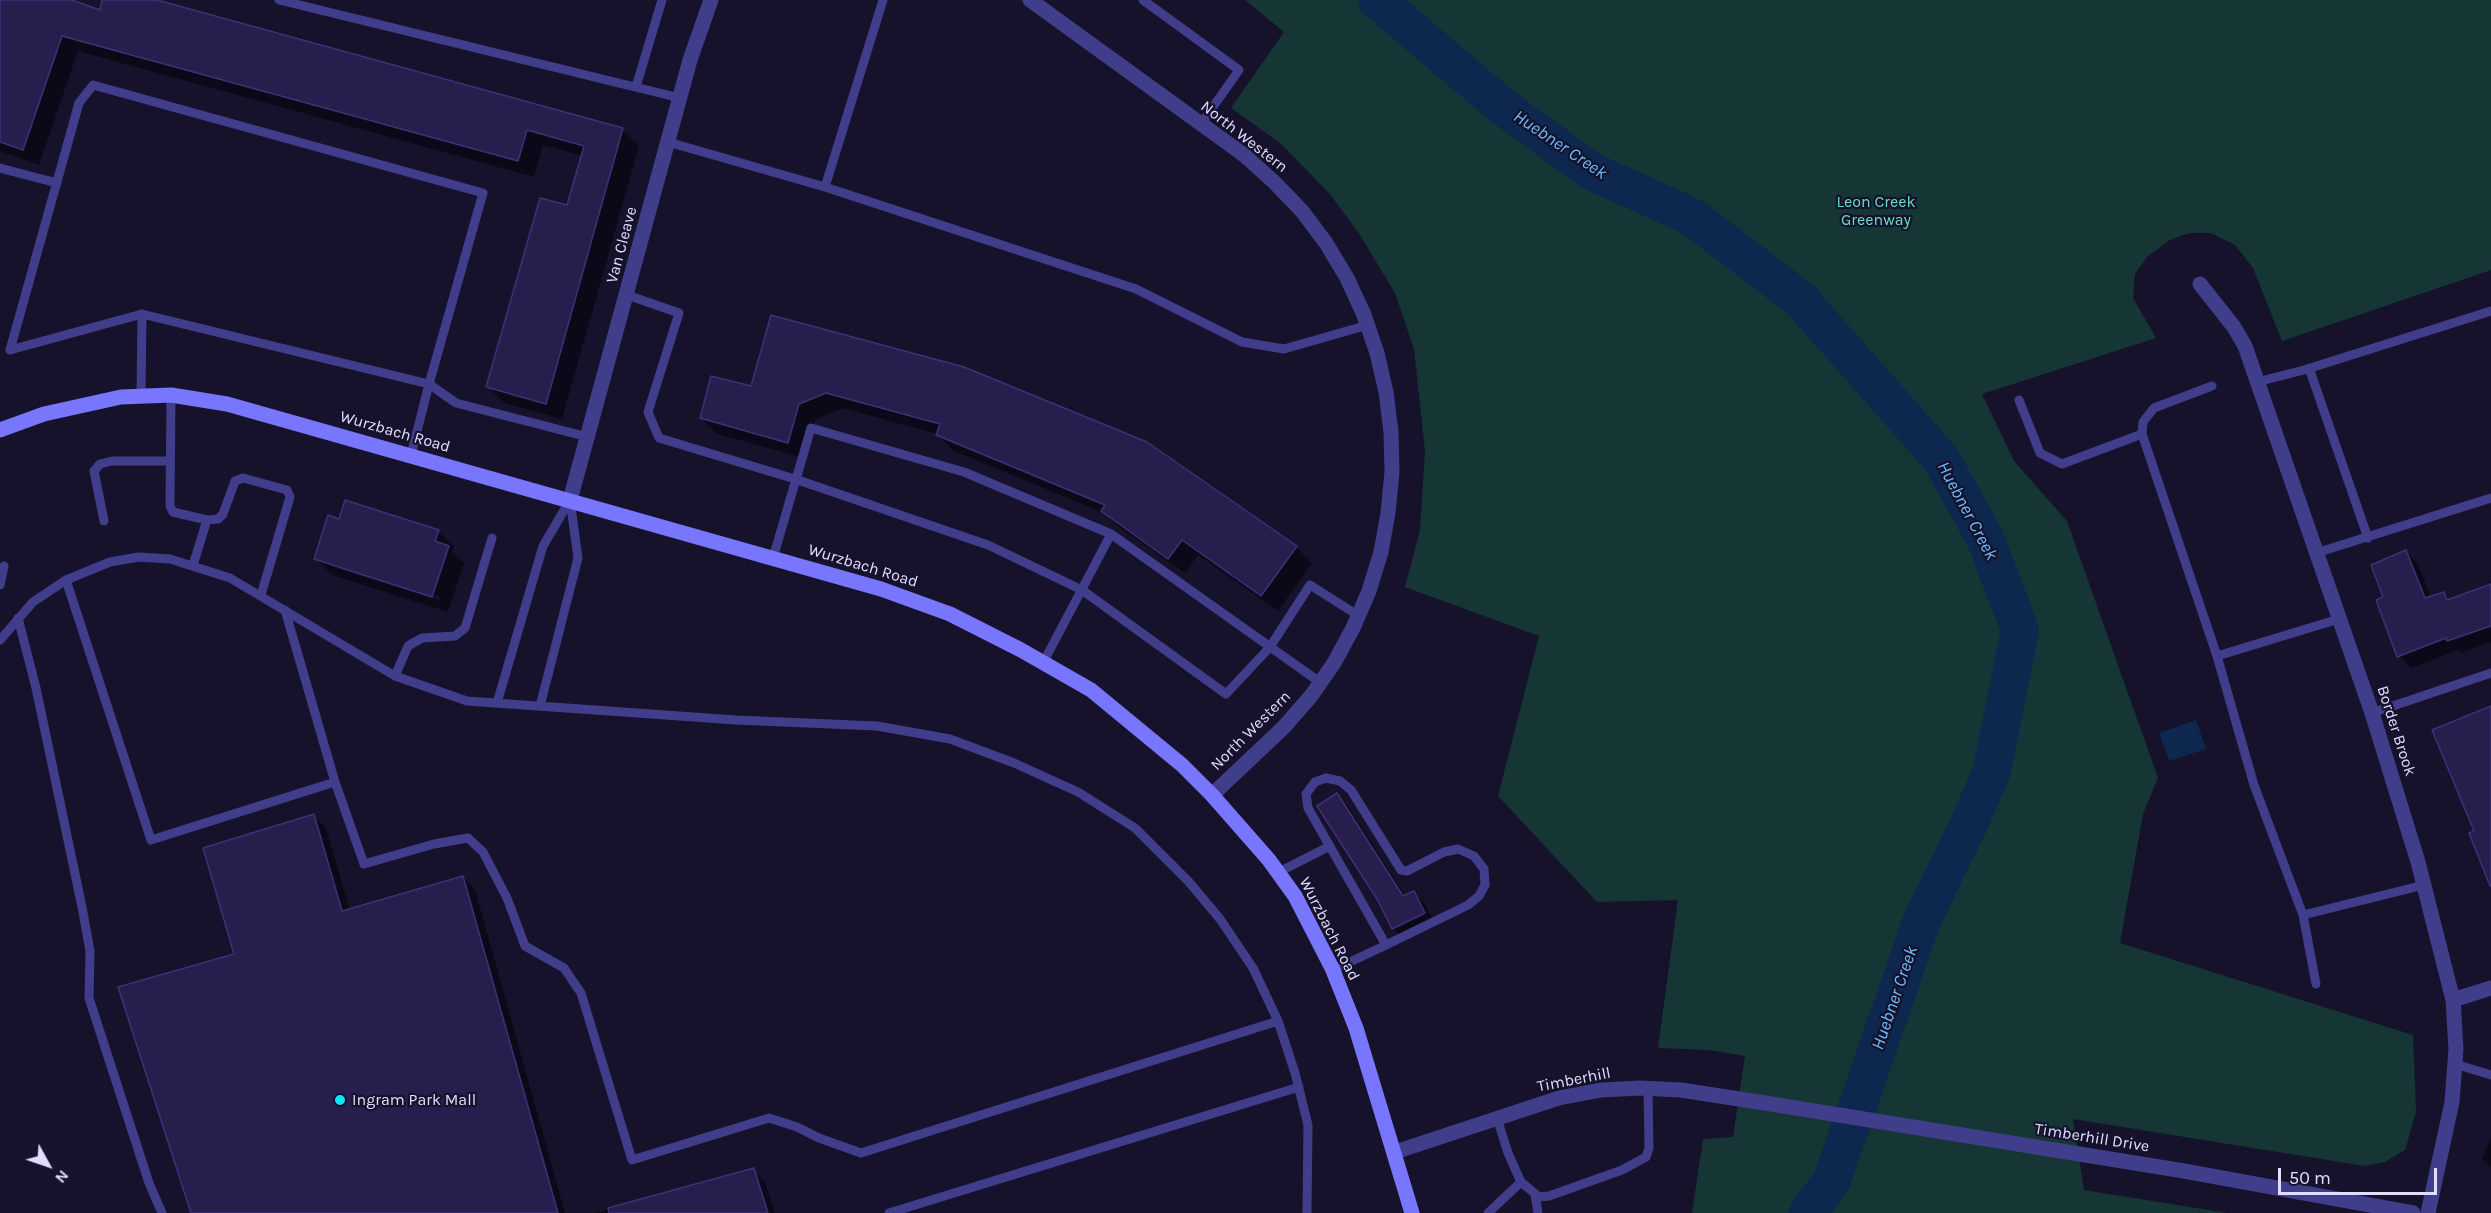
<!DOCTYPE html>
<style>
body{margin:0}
#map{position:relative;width:2491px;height:1213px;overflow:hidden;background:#16122c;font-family:Karla,sans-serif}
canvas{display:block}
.north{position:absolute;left:18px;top:1135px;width:60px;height:60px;-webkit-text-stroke:4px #16122c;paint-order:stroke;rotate:130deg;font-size:16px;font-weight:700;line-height:24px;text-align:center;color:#e1ddff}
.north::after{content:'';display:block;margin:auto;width:21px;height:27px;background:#e1ddff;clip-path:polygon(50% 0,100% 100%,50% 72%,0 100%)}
.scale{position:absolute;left:2278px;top:1168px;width:159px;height:27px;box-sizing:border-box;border:3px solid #e1ddff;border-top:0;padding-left:8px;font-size:18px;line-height:21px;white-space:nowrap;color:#e1ddff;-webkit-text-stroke:4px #16122c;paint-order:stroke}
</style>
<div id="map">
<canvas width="2491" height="1213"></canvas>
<div class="north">N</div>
<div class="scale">50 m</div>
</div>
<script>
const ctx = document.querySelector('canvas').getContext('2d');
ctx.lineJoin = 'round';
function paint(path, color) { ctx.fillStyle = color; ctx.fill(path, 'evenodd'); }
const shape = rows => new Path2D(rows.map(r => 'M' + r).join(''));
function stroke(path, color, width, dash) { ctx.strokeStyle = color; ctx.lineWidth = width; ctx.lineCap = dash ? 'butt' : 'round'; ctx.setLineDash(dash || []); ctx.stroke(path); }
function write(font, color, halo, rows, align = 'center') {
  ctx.font = font + ' Karla,sans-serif'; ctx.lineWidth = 4.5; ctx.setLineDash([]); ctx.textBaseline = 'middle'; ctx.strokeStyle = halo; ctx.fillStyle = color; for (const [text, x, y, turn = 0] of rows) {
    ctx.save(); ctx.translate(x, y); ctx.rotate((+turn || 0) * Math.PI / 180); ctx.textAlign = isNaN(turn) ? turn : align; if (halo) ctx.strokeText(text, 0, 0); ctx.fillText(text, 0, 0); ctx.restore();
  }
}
const green = shape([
 [1245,0,2491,0,2491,270,2282,341,2253,268,2235,245,2211,233,2189,233,2170,240,2147,257,2135,274,2133,298,2156,338,1982,394,2014,461,2067,521,2158,778,2143,814,2120,943,2413,1035,2416,1112,2405,1150,2385,1162,2365,1166,2073,1119,2084,1190,2227,1213,1692,1213,1703,1139,1733,1137,1745,1056,1709,1050,1658,1048,1678,900,1597,902,1498,796,1539,636,1405,587,1420,530,1425,451,1414,349,1395,293,1358,232,1329,193,1280,143,1231,108,1284,32]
]);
const water = shape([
 [2196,720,2206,749,2169,761,2159,733]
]);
const shadow = shape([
 [0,0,67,0,101,12,104,0,151,0,623,130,639,146,562,419,504,403,488,387,568,207,583,156,543,145,534,177,78,51,39,165,0,151],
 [772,317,1296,547,1312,563,1278,611,1198,555,1185,573,1119,527,1104,513,954,451,937,434,843,408,815,420,804,458,717,434,701,418,752,388],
 [340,521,438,531,454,547,452,552,464,563,448,612,332,575,316,559],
 [333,563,440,597,439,600,333,567],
 [2406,552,2418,564,2431,598,2444,593,2451,600,2491,586,2491,642,2461,653,2458,650,2411,668,2399,656,2378,601,2385,598],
 [1337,795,1348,806,1406,897,1414,893,1425,904,1435,924,1404,939,1393,928,1378,898],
 [314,816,326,828,350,910,463,877,475,889,565,1213,193,1213,236,955],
 [2491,1138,2491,1167,2482,1159],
 [753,1170,765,1182,775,1213,594,1213]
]);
const river = shape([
 [1377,0,1502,106,1591,171,1692,217,1800,299,1941,459,1985,538,2020,630,1992,770,1969,824,1922,920,1832,1180,1808,1213]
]);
const building = shape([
 [0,0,72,0,100,10,102,0,157,0,623,128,546,404,486,387,540,198,567,205,584,146,527,130,518,161,62,36,23,150,0,142,0,0],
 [771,315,964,367,1147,442,1297,546,1261,596,1182,540,1168,559,1101,511,1105,505,936,435,940,424,826,393,799,404,788,443,700,418,711,376,751,386,771,315],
 [345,500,439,530,435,541,449,546,432,597,314,559,328,515,339,519,345,500],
 [2406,550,2425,598,2444,592,2447,600,2491,584,2491,626,2447,641,2446,638,2397,657,2376,600,2383,597,2371,565,2406,550],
 [2491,706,2491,886,2490,886,2469,833,2474,831,2432,730,2491,706],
 [1337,793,1403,896,1414,891,1425,913,1392,929,1377,899,1317,806,1337,793],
 [314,814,342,911,463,876,558,1213,191,1213,118,987,234,954,203,848,314,814],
 [754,1168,768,1213,609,1213,608,1208,754,1168]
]);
const service = shape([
 [279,0,680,98],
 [1143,0,1239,70,1201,124],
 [636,87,662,0],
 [668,142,825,187,1136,289,1242,342,1284,349,1368,325],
 [0,168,57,183],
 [825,187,883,0],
 [627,295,679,313,648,412,659,438,795,479,988,545,1082,590,1226,694,1270,647,1310,585,1359,616],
 [2309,368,2368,538],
 [2257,382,2304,370,2491,311],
 [2212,386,2154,408,2143,422,2142,434,2217,656],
 [171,395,170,506,173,512,207,520],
 [141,397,142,314],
 [2019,400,2040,453,2062,464,2142,434],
 [411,455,429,384,483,193,93,85,79,103,10,350,142,314,429,384,456,403,588,437],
 [104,521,94,471,100,464,112,461,170,461],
 [2316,553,2491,498],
 [773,558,811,428,964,472,1111,534,1321,683],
 [193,565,207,520,218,519,223,514,235,481,243,478,287,490,290,497,261,595],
 [66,580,151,840,335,782],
 [0,585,4,566],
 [285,610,335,782,364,864,434,844,468,838,483,852,507,898,525,946,564,968,581,993,632,1160,769,1118,797,1127,819,1138,861,1153,1278,1021],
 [18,618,36,688,82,907,90,951,89,998,149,1183,162,1213],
 [0,640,33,602,66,580,110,562,139,557,170,559,230,578,395,676,467,701,736,720,877,726,950,739,1014,763,1078,792,1135,828,1189,882,1220,919,1253,968,1278,1021,1295,1073,1308,1125,1307,1213],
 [1043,663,1111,534],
 [395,676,408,646,422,638,455,636,465,628,492,538],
 [497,703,543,546,570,500],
 [540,706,578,558,570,500],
 [2372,713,2491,673],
 [1277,873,1330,846],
 [2303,915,2254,785,2217,656,2339,619],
 [1333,970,1367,954,1386,945,1468,905,1479,896,1485,885,1484,869,1474,856,1458,849,1444,852,1407,871,1401,870,1351,790,1340,781,1326,778,1315,782,1306,794,1308,808,1386,945],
 [2316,984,2303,915,2424,885],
 [2455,1064,2491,1075],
 [1497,1118,1508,1153,1521,1182,1539,1197,1549,1196,1622,1170,1646,1157,1649,1148,1648,1088],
 [1535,1194,1538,1213],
 [889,1213,1299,1087],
 [1488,1213,1521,1182]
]);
const minor = shape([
 [1030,0,1244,155,1274,182,1302,211,1326,243,1347,278,1364,315,1377,353,1386,392,1391,432,1392,472,1388,513,1381,552,1369,591,1353,628,1334,663,1311,696,1284,727,1212,795],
 [2200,284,2234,327,2245,346,2372,713,2418,862,2453,1000,2456,1049,2452,1102,2428,1213],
 [570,500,690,60,711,0],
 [2453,1000,2491,988]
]);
const tertiary = shape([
 [1395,1152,1559,1098,1601,1090,1640,1088,1681,1090,1765,1103,2184,1171,2413,1213]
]);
const secondary = shape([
 [0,430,44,414,121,397,171,395,227,404,881,589,950,614,1021,650,1091,690,1182,765,1212,795,1269,860,1295,896,1332,968,1356,1028,1412,1213]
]);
const markers = [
 [340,1100,6,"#0ce6fb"]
];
const streetNames = [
 ["North Western",1244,137,38],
 ["Van Cleave",622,245,-75],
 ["Wurzbach Road",395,432,16],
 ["Wurzbach Road",863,566,17],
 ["North Western",1251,731,-45],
 ["Border Brook",2396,731,72],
 ["Wurzbach Road",1329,929,63],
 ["Timberhill",1574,1080,-11],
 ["Timberhill Drive",2092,1138,9]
];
const parkNames = [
 ["Leon Creek",1876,202],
 ["Greenway",1876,220]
];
const poiNames = [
 ["Ingram Park Mall",352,1100]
];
const waterNames = [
 ["Huebner Creek",1560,145,34],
 ["Huebner Creek",1967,511,62],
 ["Huebner Creek",1895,998,-71]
];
paint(green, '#153634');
paint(water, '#0e274f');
paint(shadow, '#0007');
stroke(river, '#0e274f', 38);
paint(building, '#271e4d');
stroke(building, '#3e3178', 1.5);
stroke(service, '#403e8a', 9);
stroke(minor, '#403e8a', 15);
stroke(tertiary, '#403e8a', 15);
stroke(secondary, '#7876fd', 15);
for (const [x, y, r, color] of markers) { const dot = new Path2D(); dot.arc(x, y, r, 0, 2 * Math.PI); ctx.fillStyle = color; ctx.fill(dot); stroke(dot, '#16122c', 2); }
write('16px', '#e1ddff', '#16122c', streetNames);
write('16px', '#68e0c0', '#16122c', parkNames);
write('16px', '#e1ddff', '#16122c', poiNames, 'left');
write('italic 18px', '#6dbcfd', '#16122c', waterNames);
</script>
